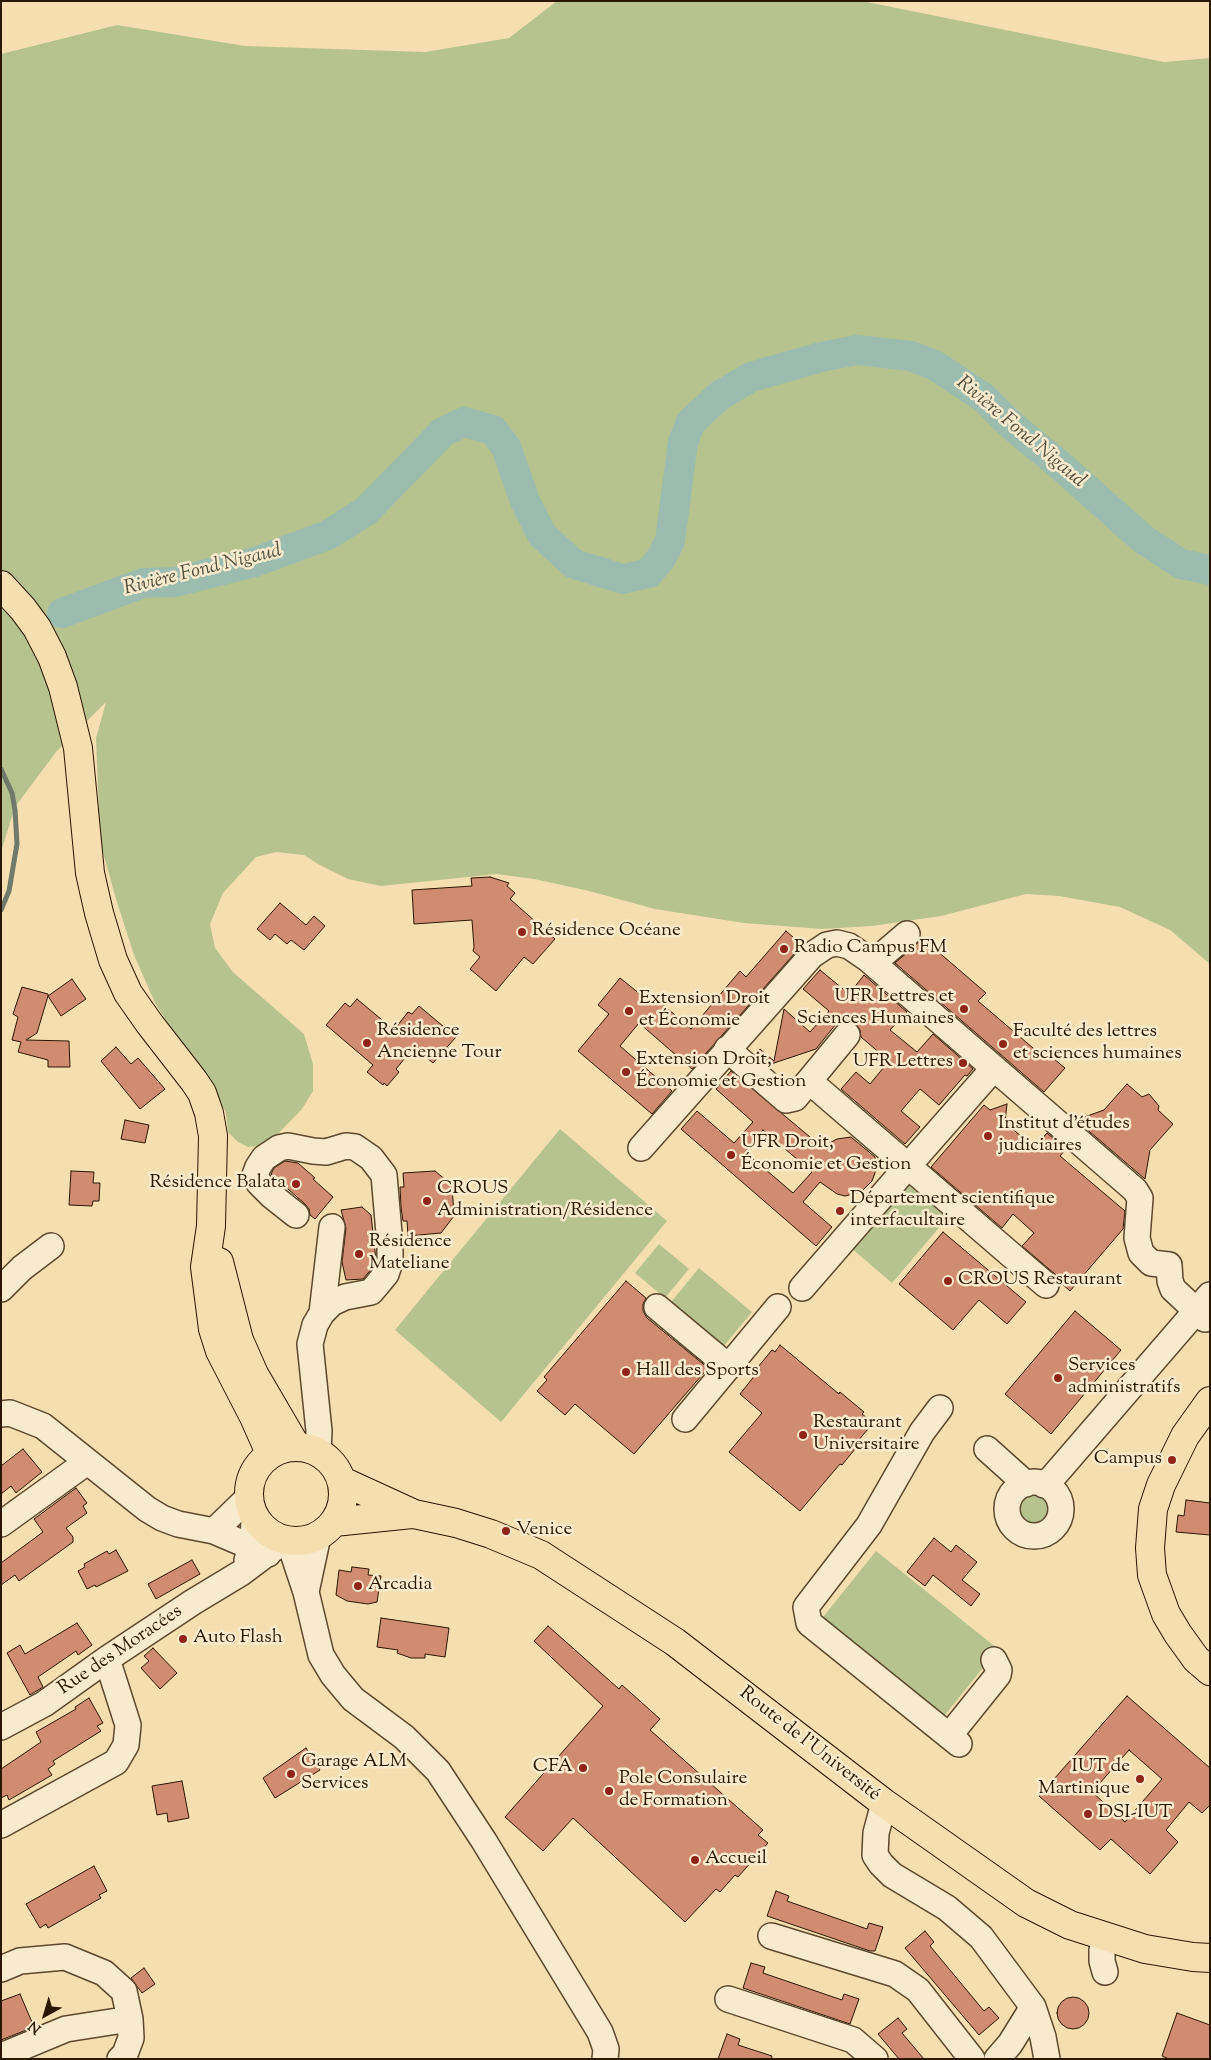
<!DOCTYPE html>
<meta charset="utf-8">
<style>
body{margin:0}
#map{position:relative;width:1211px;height:2060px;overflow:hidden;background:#f5dfb1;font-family:"Sorts Mill Goudy",serif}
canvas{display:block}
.frame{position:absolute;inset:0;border:2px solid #2b1602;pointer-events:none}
.north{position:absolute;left:20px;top:1990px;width:50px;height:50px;-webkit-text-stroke:4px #f8eacc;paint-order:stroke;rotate:219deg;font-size:14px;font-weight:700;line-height:20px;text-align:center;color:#2b1602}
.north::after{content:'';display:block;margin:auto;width:18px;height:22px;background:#2b1602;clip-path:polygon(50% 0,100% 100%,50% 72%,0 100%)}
</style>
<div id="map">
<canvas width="1211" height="2060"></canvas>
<div class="frame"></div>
<div class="north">N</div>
</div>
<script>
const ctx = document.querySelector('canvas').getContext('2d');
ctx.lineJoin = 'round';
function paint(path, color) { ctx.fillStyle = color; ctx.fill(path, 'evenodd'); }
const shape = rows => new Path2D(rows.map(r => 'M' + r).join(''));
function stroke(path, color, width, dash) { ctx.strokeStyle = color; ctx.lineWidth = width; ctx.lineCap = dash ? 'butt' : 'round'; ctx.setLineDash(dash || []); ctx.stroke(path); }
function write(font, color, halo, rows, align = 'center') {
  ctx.font = font + ' "Sorts Mill Goudy",serif'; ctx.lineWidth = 5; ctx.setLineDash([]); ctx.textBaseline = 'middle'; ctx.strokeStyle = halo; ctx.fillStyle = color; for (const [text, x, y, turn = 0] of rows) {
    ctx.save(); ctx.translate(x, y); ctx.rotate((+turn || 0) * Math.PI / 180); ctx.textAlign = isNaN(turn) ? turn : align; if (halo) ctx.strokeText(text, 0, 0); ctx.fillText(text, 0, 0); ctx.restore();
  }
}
const green = shape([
 [557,1,862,1,1164,62,1210,58,1210,964,1170,930,1120,907,1059,896,1026,894,941,916,872,926,822,929,744,923,655,909,589,891,534,879,497,874,381,886,348,879,318,864,304,855,276,852,256,857,223,893,210,924,215,948,233,972,304,1034,313,1064,313,1091,302,1109,272,1140,258,1146,248,1147,238,1142,228,1132,226,1113,214,1087,186,1050,156,1005,134,955,116,899,100,842,96,738,106,702,56,752,15,807,1,852,1,54,117,25,245,46,425,52,509,38],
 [560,1129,667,1221,501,1422,395,1330],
 [900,1174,949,1216,892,1283,843,1241],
 [659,1244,689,1269,665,1298,635,1273],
 [699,1268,752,1312,719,1352,666,1308],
 '1014 1510a19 19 0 1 1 38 0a19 19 0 1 1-38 0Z',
 [876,1551,998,1649,941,1720,819,1622]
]);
const stream = shape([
 [1,769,12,793,15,810,17,844,9,891,1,910]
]);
const river = shape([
 [62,613,143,583,175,582,255,562,328,535,366,511,443,432,464,422,493,430,506,447,525,501,542,535,574,564,623,579,649,573,661,558,670,541,683,442,691,422,719,396,751,377,821,357,857,350,911,356,936,366,984,398,1010,424,1062,467,1143,539,1181,564,1210,570]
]);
const building = shape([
 [490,877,509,883,507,886,515,893,510,899,555,939,533,964,524,957,496,991,470,969,480,957,473,951,474,947,472,920,414,924,412,890,472,886,471,878,490,877],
 [280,903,306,925,314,916,325,926,304,950,291,940,287,944,275,934,270,940,257,929,280,903],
 [786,931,802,945,692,1069,639,1023,620,1046,672,1091,652,1114,578,1051,609,1014,598,1005,620,978,640,994,642,992,658,1005,660,1002,691,1029,740,971,746,977,786,931],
 [921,937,986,993,978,1001,1040,1054,1043,1050,1065,1068,1044,1092,895,963,916,945,921,937],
 [820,970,849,994,864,975,907,1012,890,1030,917,1052,933,1034,973,1069,967,1076,965,1075,939,1105,920,1089,901,1111,920,1127,905,1144,841,1089,856,1072,870,1084,889,1061,861,1037,860,1030,856,1024,840,1019,816,1049,768,1065,755,1055,760,1049,774,1061,784,1009,810,1032,829,1011,803,989,820,970],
 [72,979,86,999,61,1016,48,996,37,1033,26,1040,69,1041,70,1067,48,1067,48,1060,18,1052,21,1042,12,1040,18,1017,13,1014,22,987,48,994,48,996,72,979],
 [357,999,394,1030,408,1012,412,1014,419,1006,456,1037,433,1063,414,1047,396,1069,399,1072,387,1086,384,1083,383,1085,367,1072,373,1065,326,1025,345,1003,350,1007,357,999],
 [116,1047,131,1064,138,1058,165,1089,140,1109,101,1061,116,1047],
 [731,1071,822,1147,837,1139,851,1137,875,1157,875,1173,872,1181,861,1192,845,1196,837,1194,820,1182,803,1202,832,1227,816,1246,681,1129,697,1111,734,1143,753,1122,716,1089,731,1071],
 [763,1130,812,1172,793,1193,745,1152,763,1130],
 [1127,1084,1142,1097,1149,1094,1159,1106,1158,1110,1173,1124,1150,1150,1145,1179,1076,1120,1104,1110,1127,1084],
 [1007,1104,1005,1122,1034,1148,1047,1133,1066,1149,1060,1156,1125,1211,1123,1229,1070,1291,1060,1282,1055,1274,1022,1246,1034,1233,1013,1214,1002,1228,931,1167,984,1105,990,1110,1007,1104],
 [125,1120,149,1125,145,1143,121,1139,125,1120],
 [285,1161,298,1163,315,1178,313,1179,333,1197,315,1219,310,1215,309,1209,305,1204,271,1174,274,1168,285,1161],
 [71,1171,94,1172,93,1183,100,1183,99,1201,93,1201,92,1206,69,1205,71,1171],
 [435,1171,452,1185,454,1216,441,1233,408,1236,407,1221,403,1221,401,1207,400,1187,404,1187,403,1173,435,1171],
 [362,1207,371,1215,376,1260,373,1267,363,1279,346,1280,342,1262,346,1228,341,1210,362,1207],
 [943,1232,1026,1302,1007,1324,979,1300,953,1330,899,1284,943,1232],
 [626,1281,646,1298,643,1304,643,1311,647,1318,708,1368,634,1454,575,1404,565,1415,537,1391,547,1380,544,1377,626,1281],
 [1075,1311,1121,1350,1051,1434,1005,1394,1075,1311],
 [780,1345,839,1394,840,1392,864,1412,862,1414,873,1423,853,1447,855,1449,842,1465,840,1464,800,1511,729,1452,762,1413,740,1394,760,1369,758,1367,772,1350,775,1352,780,1345],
 [23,1449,42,1472,16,1493,11,1486,1,1494,1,1466,23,1449],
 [76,1488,87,1503,83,1506,87,1513,66,1528,73,1537,73,1542,19,1581,15,1575,1,1585,1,1563,43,1532,34,1519,76,1488],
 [1186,1500,1210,1503,1210,1535,1176,1532,1178,1515,1184,1516,1186,1500],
 [934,1538,951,1552,956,1545,977,1562,962,1580,980,1594,971,1606,933,1575,925,1586,907,1572,934,1538],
 [116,1550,128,1571,96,1587,95,1585,87,1589,78,1571,85,1567,84,1564,107,1551,109,1554,116,1550],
 [192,1560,200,1574,156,1599,148,1584,192,1560],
 [352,1567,369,1569,368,1575,381,1576,377,1602,368,1604,347,1601,336,1595,339,1570,351,1572,352,1567],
 [381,1618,449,1628,445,1657,425,1654,425,1658,411,1658,397,1653,398,1650,377,1647,381,1618],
 [77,1623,92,1645,78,1655,76,1651,38,1677,43,1687,30,1695,7,1653,20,1645,25,1654,77,1623],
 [548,1626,619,1689,622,1685,660,1719,650,1730,763,1830,758,1835,768,1843,738,1877,735,1875,720,1892,716,1889,685,1922,573,1818,543,1851,505,1817,603,1706,534,1641,548,1626],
 [153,1648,177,1673,160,1689,141,1668,149,1661,144,1656,153,1648],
 [1127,1696,1210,1768,1210,1805,1202,1813,1189,1802,1166,1830,1178,1842,1150,1874,1111,1839,1100,1850,1039,1796,1127,1696],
 [1129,1750,1162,1779,1125,1822,1092,1792,1129,1750],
 [89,1698,103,1723,97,1726,101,1731,53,1761,55,1764,48,1769,52,1775,9,1800,7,1795,1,1798,1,1769,41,1742,36,1732,76,1709,75,1707,89,1698],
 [306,1748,320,1770,275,1798,263,1778,306,1748],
 [182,1781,189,1818,168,1822,167,1813,157,1815,152,1786,182,1781],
 [94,1866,107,1891,99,1895,101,1898,48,1928,46,1924,40,1928,26,1904,94,1866],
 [776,1891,789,1896,787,1901,867,1929,869,1923,883,1927,875,1951,870,1951,767,1916,776,1891],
 [925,1931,934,1942,930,1946,984,2011,989,2007,999,2018,979,2035,905,1948,925,1931],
 [751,1963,765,1967,763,1973,842,2000,844,1994,859,1999,850,2024,743,1988,751,1963],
 [144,1968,155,1984,142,1993,131,1978,144,1968],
 [20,1994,34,2027,1,2040,1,2001,20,1994],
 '1057 2013a16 16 0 1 1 32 0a16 16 0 1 1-32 0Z',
 [1177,2013,1210,2025,1210,2059,1169,2059,1162,2056,1177,2013],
 [898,2018,907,2029,902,2033,924,2059,899,2059,878,2034,898,2018],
 [727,2034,740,2039,738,2045,772,2056,771,2059,718,2059,727,2034]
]);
const minor = shape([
 [873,963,907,934],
 [727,1049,786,1100,795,1098,809,1081,908,1166,802,1288],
 [994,1068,908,1166,1046,1285],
 [809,1081,847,1035],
 [641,1148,812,955,827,945,837,943,849,946,868,959,1135,1190,1140,1198,1137,1238,1141,1253,1151,1263,1169,1265,1170,1281,1173,1289,1205,1319],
 [296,1215,272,1196,259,1183,255,1175,258,1167,264,1158,279,1148,288,1146,313,1151,326,1152,346,1146,355,1147,371,1158,384,1175,390,1245,390,1262,386,1274,371,1292,345,1297,332,1303,322,1313],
 [1,1289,22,1268,51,1246],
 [657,1307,729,1367],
 [940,1408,922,1432,869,1525,806,1607,809,1623,959,1744],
 [1,1414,10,1413,43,1426,147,1509,162,1518,178,1524,214,1531,268,1554],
 [685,1419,778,1307],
 [987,1449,1026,1484],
 [318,1452,319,1431,310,1344,315,1325,322,1313,332,1227],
 '1007 1509a27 27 0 1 1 54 0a27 27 0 1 1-54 0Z',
 [1044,1485,1052,1478,1210,1295],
 [1,1524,87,1462],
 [214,1531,248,1498],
 [289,1541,306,1592,321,1655,333,1675,353,1699,404,1737,438,1771,484,1841,600,2032,606,2049,605,2059],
 [247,1560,253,1547,254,1518],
 [306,1592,318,1536],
 [1,1727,44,1704,107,1659,193,1602,241,1573,285,1540],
 [949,1736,998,1675,999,1670,994,1660],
 [884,1803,876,1833,875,1855,881,1864,892,1875,947,1908,981,1937,1033,2007,1043,2037,1047,2059],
 [1,1825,116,1762,126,1745,128,1725,107,1659],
 [771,1936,895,1974,918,1990,972,2059],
 [1,1969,20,1961,65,1957,104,1973,124,1991,130,2019,131,2038,125,2054,120,2059],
 [1105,1972,1102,1961,1102,1950,1108,1938],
 [728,1999,853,2040,875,2059],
 [1,2056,66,2029,130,2019],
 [997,2059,1010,2044,1033,2007]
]);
const major = shape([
 [1,585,23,609,37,628,52,657,63,687,78,748,90,873,99,913,113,960,128,993,149,1023,194,1081,202,1093,209,1113,213,1136,211,1226,205,1267,213,1329,220,1351,254,1417,270,1453],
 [219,1262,239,1340,254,1374,296,1446],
 [1210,1401,1185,1436,1161,1485,1153,1509,1150,1548,1152,1575,1166,1614,1178,1634,1196,1659,1210,1671],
 '249 1494a47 47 0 1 1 94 0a47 47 0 1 1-94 0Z',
 [342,1481,414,1514,456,1523,491,1534,541,1555,675,1642,884,1803,1026,1903,1070,1925,1145,1949,1193,1957,1210,1958],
 [334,1522,412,1514]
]);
const markers = [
 [522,932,5,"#8f2418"],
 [784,949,5,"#8f2418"],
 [964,1009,5,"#8f2418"],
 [629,1011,5,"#8f2418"],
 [367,1043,5,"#8f2418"],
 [1003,1044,5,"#8f2418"],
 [963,1063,5,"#8f2418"],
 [626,1072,5,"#8f2418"],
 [988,1136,5,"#8f2418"],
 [731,1155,5,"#8f2418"],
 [296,1184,5,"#8f2418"],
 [427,1201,5,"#8f2418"],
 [840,1211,5,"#8f2418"],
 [359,1254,5,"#8f2418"],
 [948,1281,5,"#8f2418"],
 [626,1372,5,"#8f2418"],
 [1058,1378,5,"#8f2418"],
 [803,1435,5,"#8f2418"],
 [1172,1460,5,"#8f2418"],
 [506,1531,5,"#8f2418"],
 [358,1586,5,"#8f2418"],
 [183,1639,5,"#8f2418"],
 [583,1768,5,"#8f2418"],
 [291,1774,5,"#8f2418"],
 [1140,1779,5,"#8f2418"],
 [609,1791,5,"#8f2418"],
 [1088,1814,5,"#8f2418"],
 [695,1860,5,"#8f2418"]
];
const poiNames = [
 ["Résidence Océane",532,932],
 ["Radio Campus FM",794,949],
 ["UFR Lettres et",954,998,"right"],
 ["Sciences Humaines",954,1020,"right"],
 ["Extension Droit",639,1000],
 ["et Économie",639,1022],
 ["Résidence",377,1032],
 ["Ancienne Tour",377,1054],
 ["Faculté des lettres",1013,1033],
 ["et sciences humaines",1013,1055],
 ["Extension Droit,",636,1061],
 ["Économie et Gestion",636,1083],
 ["UFR Lettres",953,1063,"right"],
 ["Institut d'études",998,1125],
 ["judiciaires",998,1147],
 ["UFR Droit,",741,1144],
 ["Économie et Gestion",741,1166],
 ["Résidence Balata",286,1184,"right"],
 ["CROUS",437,1190],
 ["Administration/Résidence",437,1212],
 ["Département scientifique",850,1200],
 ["interfacultaire",850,1222],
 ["Résidence",369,1243],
 ["Mateliane",369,1265],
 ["CROUS Restaurant",958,1281],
 ["Services",1068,1367],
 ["administratifs",1068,1389],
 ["Hall des Sports",636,1372],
 ["Restaurant",813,1424],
 ["Universitaire",813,1446],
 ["Campus",1162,1460,"right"],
 ["Venice",516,1531],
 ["Arcadia",368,1586],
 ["Auto Flash",193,1639],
 ["Garage ALM",301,1763],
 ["Services",301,1785],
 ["CFA",573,1768,"right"],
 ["IUT de",1130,1768,"right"],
 ["Martinique",1130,1790,"right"],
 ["Pole Consulaire",619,1780],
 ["de Formation",619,1802],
 ["DSI-IUT",1098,1814],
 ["Accueil",705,1860]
];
const streetNames = [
 ["Rue des Moracées",121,1651,-34],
 ["Route de l'Université",809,1745,38]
];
const waterNames = [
 ["Rivière Fond Nigaud",1020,433,40],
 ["Rivière Fond Nigaud",203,571,-14]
];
paint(green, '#b7c38f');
stroke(stream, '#6f7a6a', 5);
stroke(river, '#9cbcaf', 30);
paint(building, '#d08c70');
stroke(building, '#2b1602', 1);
stroke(minor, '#5e482e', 28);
stroke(major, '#2b1602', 30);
stroke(minor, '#f8eacc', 25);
stroke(major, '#f5dfb1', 28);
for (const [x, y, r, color] of markers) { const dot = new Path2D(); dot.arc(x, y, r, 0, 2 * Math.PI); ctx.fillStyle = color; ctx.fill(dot); stroke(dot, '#f8eacc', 2); }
write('19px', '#2b1602', '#f8eacc', poiNames, 'left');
write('19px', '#2b1602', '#f8eacc', streetNames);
write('italic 20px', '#53503f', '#f8eacc', waterNames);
</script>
